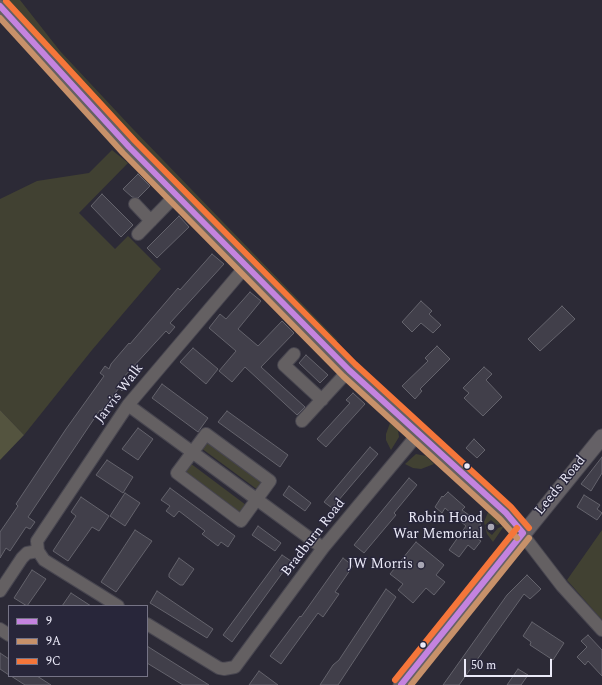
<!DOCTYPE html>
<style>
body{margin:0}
#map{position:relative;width:602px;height:685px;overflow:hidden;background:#2c2a36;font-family:Spectral,serif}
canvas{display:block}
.legend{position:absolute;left:8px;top:605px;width:140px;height:72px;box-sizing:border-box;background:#28263a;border:1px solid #767486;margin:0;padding:5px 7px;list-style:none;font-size:12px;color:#ebeaf8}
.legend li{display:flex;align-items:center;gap:8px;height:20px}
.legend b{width:20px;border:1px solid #767486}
.scale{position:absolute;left:464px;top:659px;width:88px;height:18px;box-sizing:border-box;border:2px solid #ebeaf8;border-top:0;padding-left:5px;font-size:12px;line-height:14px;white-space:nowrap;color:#ebeaf8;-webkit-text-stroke:3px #28263a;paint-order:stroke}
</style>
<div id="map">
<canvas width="602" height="685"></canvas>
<ul class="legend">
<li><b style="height:5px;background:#c483df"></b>9</li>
<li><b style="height:5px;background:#c7916a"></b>9A</li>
<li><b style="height:5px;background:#f5763a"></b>9C</li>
</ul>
<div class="scale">50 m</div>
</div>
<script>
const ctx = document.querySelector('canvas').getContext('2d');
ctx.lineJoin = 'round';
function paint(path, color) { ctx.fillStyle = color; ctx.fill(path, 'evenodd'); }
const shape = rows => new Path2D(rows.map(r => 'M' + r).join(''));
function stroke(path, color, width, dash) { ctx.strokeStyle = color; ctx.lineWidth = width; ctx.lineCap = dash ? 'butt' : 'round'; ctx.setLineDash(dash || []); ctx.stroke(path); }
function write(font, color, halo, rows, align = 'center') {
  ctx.font = font + ' Spectral,serif'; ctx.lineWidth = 3; ctx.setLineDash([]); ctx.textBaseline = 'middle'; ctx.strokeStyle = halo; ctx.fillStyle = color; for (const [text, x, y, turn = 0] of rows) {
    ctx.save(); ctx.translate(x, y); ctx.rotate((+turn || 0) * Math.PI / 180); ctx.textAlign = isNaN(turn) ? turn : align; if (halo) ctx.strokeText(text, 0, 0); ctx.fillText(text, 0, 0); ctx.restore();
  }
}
const green = shape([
 [8,0,20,0,60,51,132,128,338,341,333,342,128,133],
 [112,150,128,163,79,213,115,249,128,236,161,269,92,350,24,435,0,410,0,199,37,181,89,173],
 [390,423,398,430,399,437,391,450,386,440,386,434],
 [208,439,265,481,258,490,201,448],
 [416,454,426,456,434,464,421,469,413,468,405,464],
 [190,463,246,505,239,515,182,473],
 [489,510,504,523,497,525,491,520,485,525,487,531,492,535,498,528,504,526,493,542,487,534,484,522],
 [602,530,602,620,567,580]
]);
const forest = shape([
 [0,410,24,435,0,460]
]);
const building = shape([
 [138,174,150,186,138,198,132,197,123,189,138,174],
 [102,194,133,225,121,237,91,206,102,194],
 [179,216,189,227,157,258,147,248,179,216],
 [212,254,224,264,170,323,175,327,169,334,166,331,122,379,128,383,122,391,119,388,101,411,100,410,28,517,35,522,30,529,26,527,10,551,6,548,0,558,0,532,18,506,16,504,66,429,104,376,100,373,105,366,109,369,111,364,129,343,130,344,178,288,180,290,212,254],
 [250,292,261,301,238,329,258,346,282,321,294,333,261,367,305,407,297,415,245,367,232,382,219,371,236,351,209,328,220,314,226,319,250,292],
 [421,301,432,311,429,314,441,325,433,333,421,323,412,332,402,322,421,301],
 [562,306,575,319,540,351,528,339,562,306],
 [437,346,450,359,420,389,422,391,415,399,402,386,428,361,425,358,437,346],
 [193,348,218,369,206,384,180,362,193,348],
 [306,355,328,375,320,383,299,363,306,355],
 [484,367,492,374,486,380,502,397,483,416,464,398,469,393,463,388,484,367],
 [162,384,208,418,198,432,152,398,162,384],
 [353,393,365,404,326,447,317,439,350,403,346,400,353,393],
 [227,411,288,455,280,467,218,422,227,411],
 [138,428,153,439,138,460,122,449,138,428],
 [474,439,485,450,477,458,466,448,474,439],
 [370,447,378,454,332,508,324,502,370,447],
 [602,457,602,473,591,491,581,484,602,457],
 [107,460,133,477,123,493,96,475,107,460],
 [409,478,417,485,394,513,396,515,364,553,354,545,409,478],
 [289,486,311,503,305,511,283,495,289,486],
 [170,488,235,536,228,547,221,542,218,546,202,534,205,531,179,511,174,517,166,511,170,506,161,500,170,488],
 [448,492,465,507,462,510,480,523,481,532,476,538,481,541,474,550,468,545,459,557,449,550,466,526,445,508,442,513,435,507,442,496,443,497,448,492],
 [125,493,140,503,125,526,110,516,125,493],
 [584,495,600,505,597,509,602,513,597,520,577,507,584,495],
 [81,497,109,516,99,531,92,527,68,561,53,551,76,516,71,512,81,497],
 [258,526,281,543,275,551,252,535,258,526],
 [135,530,152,541,116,592,101,582,135,530],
 [416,542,444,565,436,575,445,582,434,595,426,588,413,603,398,590,403,584,390,574,416,542],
 [282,555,291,561,232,642,223,635,282,555],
 [179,558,194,569,183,585,180,585,169,577,169,574,179,558],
 [343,558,353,566,335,592,339,594,323,617,318,613,281,664,270,656,300,616,301,617,343,558],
 [32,570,46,579,27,606,14,598,32,570],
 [527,575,541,589,530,599,524,594,459,685,443,685,507,595,527,575],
 [386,589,396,597,338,685,320,685,333,665,339,660,386,589],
 [157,591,213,629,207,638,150,603,157,591],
 [71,593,91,606,62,606,71,593],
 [532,622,564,643,553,660,530,645,531,642,523,636,532,622],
 [588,635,602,650,602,676,588,661,585,665,577,657,587,647,581,641,588,635],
 [147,646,158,653,209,685,183,685,147,663,147,646],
 [0,653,9,659,9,675,0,669,0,653],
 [518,669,528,675,521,685,507,685,518,669],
 [259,671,278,685,249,685,259,671],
 [11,676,37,676,51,685,25,685,11,676]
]);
const minor = shape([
 [0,6,129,147,349,370,506,513,562,586,602,630],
 [135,204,151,221],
 [138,234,176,195],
 [294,354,284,365,322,400],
 [128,405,323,548],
 [302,421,349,370],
 [206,434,270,481,241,521,177,473,206,434],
 [0,591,22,558,27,553,38,551],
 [118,606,44,560,38,551,37,541,128,405,246,266],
 [147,624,219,668,224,669,235,667,323,548,418,434],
 [0,629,9,635]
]);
const major = shape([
 [401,685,602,437]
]);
const bus1 = shape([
 [0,6,129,147,349,370,506,513,523,533],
 [401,685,523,533]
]);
const bus2 = shape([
 [0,18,123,153,343,376,500,519,517,538],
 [411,685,529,538]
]);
const bus3 = shape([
 [6,1,135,141,355,364,511,507,529,528],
 [395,680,517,528]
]);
const markers = [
 [467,466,3.5,"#ebeaf8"],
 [491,527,4,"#a8a7b4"],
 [421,565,4,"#a8a7b4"],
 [423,645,3.5,"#ebeaf8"]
];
const streetNames = [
 ["Jarvis Walk",120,394,-53],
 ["Leeds Road",561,486,-51],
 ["Bradburn Road",314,538,-52]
];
const poiNames = [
 ["Robin Hood",483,519],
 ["War Memorial",483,535],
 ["JW Morris",413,565]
];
paint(green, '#414132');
paint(forest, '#54543f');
paint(building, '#413f4a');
stroke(building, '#64636c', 1);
stroke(minor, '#484650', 14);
stroke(major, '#484650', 17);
stroke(minor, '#646062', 12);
stroke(major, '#656166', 15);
stroke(bus1, '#c483df', 6);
stroke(bus2, '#c7916a', 6);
stroke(bus3, '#f5763a', 6);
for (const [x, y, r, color] of markers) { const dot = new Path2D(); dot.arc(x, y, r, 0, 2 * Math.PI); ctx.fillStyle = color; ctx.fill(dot); stroke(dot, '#28263a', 1.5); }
write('14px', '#ebeaf8', '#28263a', streetNames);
write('14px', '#ebeaf8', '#28263a', poiNames, 'right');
</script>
